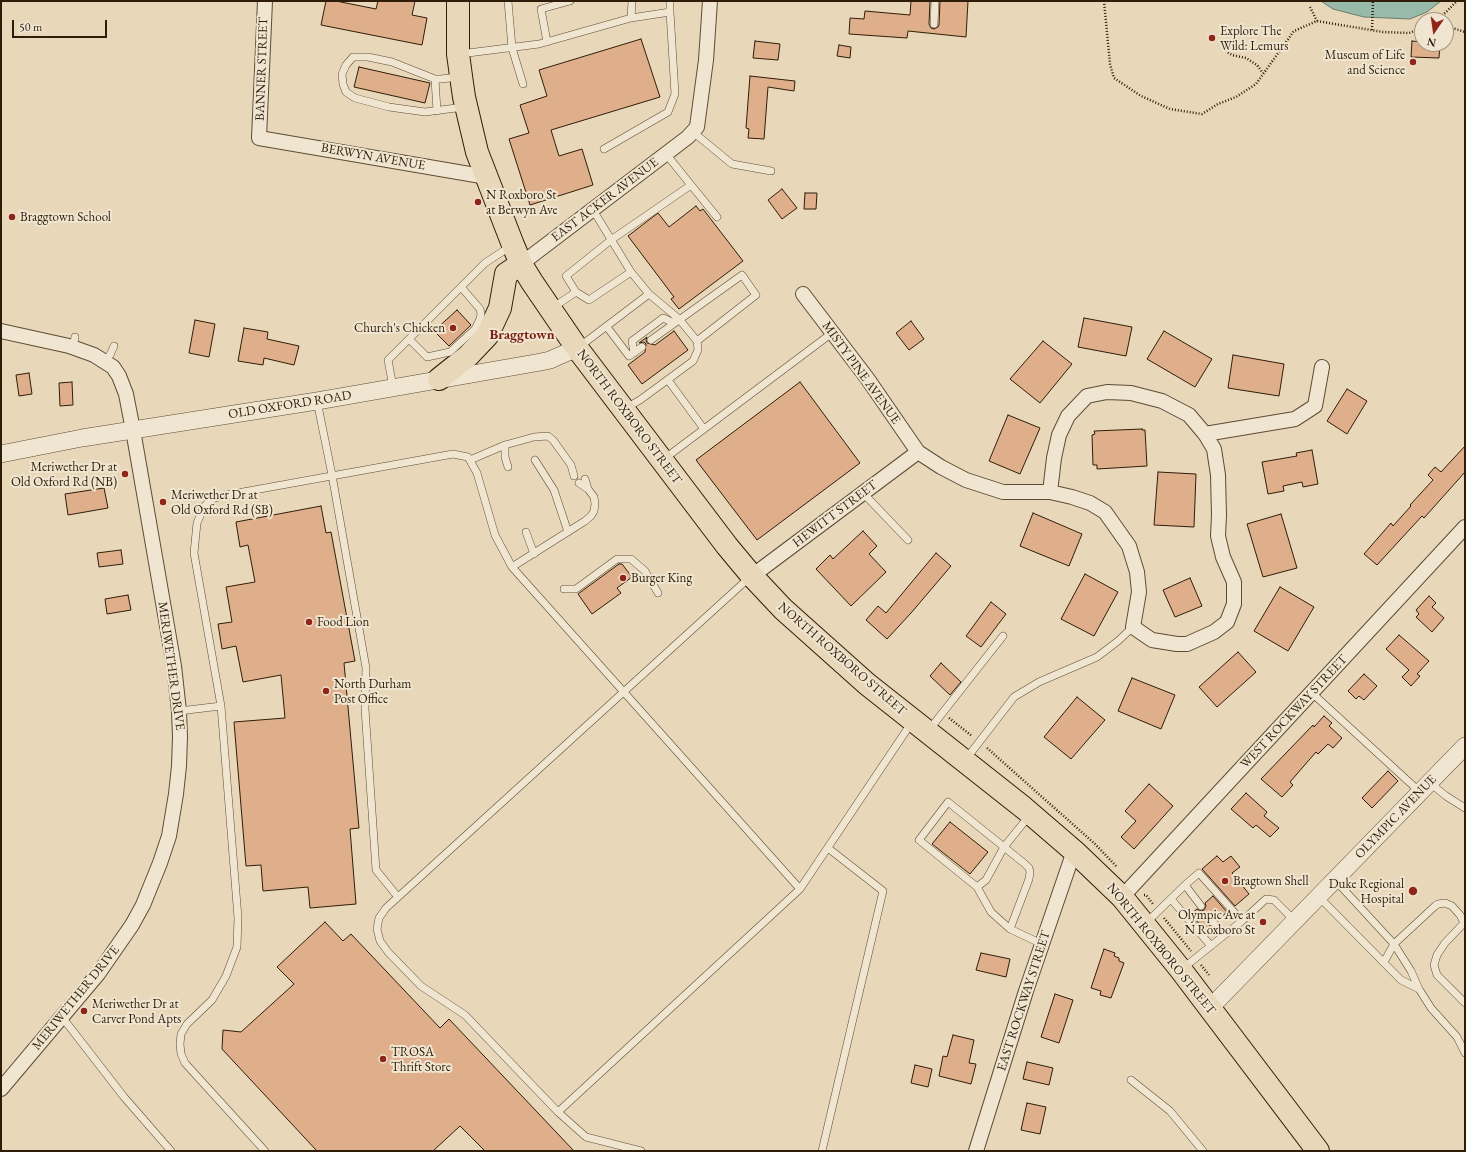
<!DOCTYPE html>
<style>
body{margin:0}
#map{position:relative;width:1466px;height:1152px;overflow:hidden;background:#e8d7b8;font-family:"EB Garamond",serif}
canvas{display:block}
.frame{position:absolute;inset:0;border:2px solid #2f1d09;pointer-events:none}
.north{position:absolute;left:1414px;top:12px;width:40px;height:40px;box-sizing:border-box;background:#f0e5d1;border:1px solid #a39581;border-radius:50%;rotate:193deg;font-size:11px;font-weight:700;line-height:16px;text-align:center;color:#2f1d09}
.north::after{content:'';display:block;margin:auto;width:14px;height:18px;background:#8f2418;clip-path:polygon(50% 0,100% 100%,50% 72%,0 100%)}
.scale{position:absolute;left:12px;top:20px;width:95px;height:18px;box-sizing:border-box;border:2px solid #2f1d09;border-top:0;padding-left:5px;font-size:12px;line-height:14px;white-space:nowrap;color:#2f1d09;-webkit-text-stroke:3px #f0e5d1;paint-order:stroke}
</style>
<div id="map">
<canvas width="1466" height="1152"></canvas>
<div class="frame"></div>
<div class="north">N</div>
<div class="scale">50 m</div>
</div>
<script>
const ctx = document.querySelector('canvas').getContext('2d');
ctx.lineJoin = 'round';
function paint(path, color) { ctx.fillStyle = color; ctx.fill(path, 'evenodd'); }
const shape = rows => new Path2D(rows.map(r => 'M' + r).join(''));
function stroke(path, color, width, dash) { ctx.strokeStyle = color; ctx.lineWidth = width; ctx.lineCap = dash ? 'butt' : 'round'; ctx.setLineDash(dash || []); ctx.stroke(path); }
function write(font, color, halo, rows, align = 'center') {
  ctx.font = font + ' "EB Garamond",serif'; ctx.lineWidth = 4; ctx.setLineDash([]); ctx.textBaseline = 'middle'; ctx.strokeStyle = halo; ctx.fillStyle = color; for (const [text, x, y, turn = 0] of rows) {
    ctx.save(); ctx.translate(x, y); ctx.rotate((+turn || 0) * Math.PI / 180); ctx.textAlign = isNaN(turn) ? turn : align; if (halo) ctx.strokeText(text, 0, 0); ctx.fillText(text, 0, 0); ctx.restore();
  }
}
const water = shape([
 [1321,1,1441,1,1427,12,1410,19,1364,17,1333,9,1321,1]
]);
const building = shape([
 [326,1,336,1,376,9,378,1,415,1,412,15,427,18,422,45,321,25,326,1],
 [911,1,930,1,929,24,931,28,934,29,938,27,939,25,940,1,968,1,966,37,908,31,907,38,849,34,850,18,864,19,865,11,910,15,911,1],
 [641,39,660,97,551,130,559,156,582,149,593,185,530,205,509,139,529,133,520,105,547,96,539,70,641,39],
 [755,41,780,44,778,60,753,58,755,41],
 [1412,41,1422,42,1422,44,1440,44,1439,58,1411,57,1412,41],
 [839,45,851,47,850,58,837,56,839,45],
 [359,67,430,83,425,103,354,87,359,67],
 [750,76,795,81,794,91,768,87,764,139,748,138,749,129,746,128,750,76],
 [782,189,797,208,782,219,768,200,782,189],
 [805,193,817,193,816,209,804,209,805,193],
 [696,206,700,211,703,209,743,261,679,309,671,299,674,297,628,236,658,213,669,227,696,206],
 [457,310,471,325,449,346,434,331,457,310],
 [1084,318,1132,327,1126,356,1078,347,1084,318],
 [195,320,215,324,209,357,189,353,195,320],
 [911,321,924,339,909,350,896,333,911,321],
 [244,328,268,332,267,339,299,346,294,365,264,358,263,365,238,361,244,328],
 [674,331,688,350,642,384,628,365,645,352,646,344,644,342,639,343,647,337,646,340,647,343,655,345,674,331],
 [1164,331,1212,359,1195,387,1147,359,1164,331],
 [1043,341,1072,364,1040,403,1010,379,1043,341],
 [1233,355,1284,364,1279,396,1228,388,1233,355],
 [29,373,32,394,19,396,16,375,29,373],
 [72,382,73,405,60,406,59,383,72,382],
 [800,382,860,463,757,540,696,460,800,382],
 [1347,389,1367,401,1347,434,1327,421,1347,389],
 [1008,415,1040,428,1020,474,989,461,1008,415],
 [1142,429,1142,430,1145,430,1147,466,1097,469,1097,465,1093,465,1092,435,1095,434,1094,431,1142,429],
 [1465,446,1465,472,1424,518,1422,516,1377,565,1364,554,1391,523,1393,526,1411,506,1410,505,1433,480,1428,475,1435,467,1441,472,1465,446],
 [1312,450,1318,484,1303,487,1302,482,1283,486,1284,491,1268,494,1262,462,1297,456,1296,453,1312,450],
 [1158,472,1196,474,1194,527,1154,525,1158,472],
 [104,488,108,508,68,515,65,494,104,488],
 [321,506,326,533,331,532,355,661,344,663,359,828,350,829,356,904,310,908,308,887,263,891,261,865,246,866,234,722,285,718,281,675,243,682,236,646,222,649,218,624,232,622,226,587,255,582,248,545,240,547,236,522,321,506],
 [1033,513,1082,534,1069,566,1020,546,1033,513],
 [1281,514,1297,568,1263,577,1247,524,1281,514],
 [863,531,877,546,869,554,886,572,851,606,816,569,830,555,833,559,863,531],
 [121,550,123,564,99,567,97,553,121,550],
 [936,553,951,566,911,613,887,639,866,620,878,606,886,613,936,553],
 [619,564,622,564,632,577,617,588,621,593,592,614,578,594,619,564],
 [1085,574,1118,592,1094,636,1061,619,1085,574],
 [1190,578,1202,606,1175,617,1163,590,1190,578],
 [1280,587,1314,607,1288,651,1254,631,1280,587],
 [128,595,131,610,107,614,105,599,128,595],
 [1429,596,1436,603,1432,607,1444,618,1432,632,1416,617,1419,614,1416,610,1429,596],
 [991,602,1006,614,981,647,966,636,991,602],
 [1399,635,1429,661,1417,674,1420,676,1411,686,1402,677,1409,670,1386,649,1399,635],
 [1238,652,1256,672,1217,707,1199,687,1238,652],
 [941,663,961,682,950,695,930,676,941,663],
 [1364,674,1377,686,1364,700,1359,696,1356,699,1348,691,1364,674],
 [1132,678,1175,695,1161,729,1118,711,1132,678],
 [1077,697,1105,720,1071,759,1044,737,1077,697],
 [1324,716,1332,723,1329,726,1342,738,1333,748,1328,744,1318,754,1316,752,1290,782,1293,785,1282,797,1261,779,1313,725,1314,727,1324,716],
 [1388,771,1398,781,1372,808,1362,798,1388,771],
 [1149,784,1173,806,1134,849,1121,837,1136,821,1125,811,1149,784],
 [1246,793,1267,812,1264,816,1279,828,1270,837,1256,825,1253,828,1231,809,1246,793],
 [950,822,988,852,970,874,932,844,950,822],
 [1217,856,1223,862,1231,856,1240,867,1232,873,1249,894,1235,906,1202,869,1217,856],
 [1213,896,1227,912,1218,920,1215,918,1211,919,1209,922,1210,926,1205,931,1191,914,1197,909,1201,911,1204,910,1206,906,1205,903,1213,896],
 [325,922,343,941,351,934,440,1028,449,1019,574,1151,485,1151,460,1126,433,1151,317,1151,222,1049,223,1030,241,1032,294,984,277,967,325,922],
 [1104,949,1115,953,1114,956,1119,958,1119,961,1124,963,1111,998,1100,995,1101,991,1091,988,1104,949],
 [981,953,1010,959,1006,977,976,970,981,953],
 [1055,994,1073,1000,1059,1043,1041,1037,1055,994],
 [953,1035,974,1040,969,1063,976,1064,971,1084,939,1076,943,1056,947,1057,953,1035],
 [1027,1062,1053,1068,1049,1085,1023,1079,1027,1062],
 [915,1065,932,1069,928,1087,911,1083,915,1065],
 [1027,1103,1046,1107,1040,1134,1021,1130,1027,1103]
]);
const path = shape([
 [1104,1,1110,64,1114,78,1141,96,1170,109,1202,114,1218,104,1236,97,1256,84,1294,31,1317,21,1383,32,1409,33,1422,28],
 [1310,7,1317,21],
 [1438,20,1457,1],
 [1446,26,1465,32],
 [1372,30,1373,1],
 [1223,45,1227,52,1232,55,1246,58,1257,65,1263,73],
 [949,718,972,736],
 [987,748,1095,844,1117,867],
 [1144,895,1146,895,1153,904],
 [1164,918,1191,951],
 [1201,965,1209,975]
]);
const service = shape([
 [508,1,512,48,523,84],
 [631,18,632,1],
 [934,24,935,1],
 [547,42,541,9,570,1],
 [460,54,539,44,631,18,670,12],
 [458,77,441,79,435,79,392,62,368,57,353,57,346,65,342,74,343,84,346,92,355,98,389,107,425,112,464,107],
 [435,79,437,111],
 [693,132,732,164,771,171],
 [604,149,668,112,675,94,670,12,670,1],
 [691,185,717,217],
 [593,210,631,272,649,294,679,319,697,341,698,350,693,361,640,400,626,408],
 [576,292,566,276,611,240,691,185,666,154],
 [552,308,576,292,589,300,631,272],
 [607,327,629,356,642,347],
 [409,339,427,357,450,352,475,329,480,319,481,314,480,309,461,287],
 [651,340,742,275,756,295,697,341],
 [73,347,75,337],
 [579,347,649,294],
 [634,353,632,341,663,318,674,323],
 [104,361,110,355,114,346],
 [668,380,704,429],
 [393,387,388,360,485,263,511,246],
 [317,401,332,475,366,668,365,709,376,870,398,897],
 [664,459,832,333],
 [470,460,505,445],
 [535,460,554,490,568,532],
 [508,467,505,457,505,445,534,437,548,436,553,440,571,465,574,476],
 [585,479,588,489],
 [863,493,908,540],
 [526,532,534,554],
 [512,567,585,521,591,516,594,511,595,504,594,497,588,489,579,483],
 [564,589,576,589,617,559,631,559,645,571,658,593],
 [1312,693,1420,792],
 [179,711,221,706],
 [929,730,1003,636],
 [966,759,1014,697,1039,682,1097,657,1118,641,1133,627],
 [1430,783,1446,796,1465,808],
 [1029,816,1004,847,1025,864,1029,868,1030,872,1029,879,1010,929,1042,944],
 [1335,880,1394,944,1411,971,1419,989,1431,1008,1457,1037,1465,1053],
 [1185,885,1201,906],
 [977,887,986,880,1004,847,948,802,919,840,977,887,991,912,1010,929],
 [1319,897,1401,980,1419,989],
 [1171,899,1211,946],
 [1146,923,1185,885,1199,873,1242,921],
 [1214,923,1224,935],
 [1384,962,1394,944,1435,906,1438,904,1445,903,1452,906,1460,915,1464,923,1445,943,1437,955,1434,965,1437,975,1465,1003],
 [1182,969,1242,921,1266,899,1274,900,1295,921],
 [62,1017,124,1097,171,1151],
 [1131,1080,1170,1111,1203,1151],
 [558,1112,800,889,912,722],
 [265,1151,185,1063,181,1054,180,1044,181,1034,187,1024,212,1000,226,976,237,947,238,918,221,706,194,553,197,523,204,507,210,500,221,496,453,454,468,457,477,473,495,535,512,567,800,889],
 [641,1151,586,1137,558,1112,465,1015,421,986,388,952,380,941,377,929,379,918,386,908,750,577],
 [822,1151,883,891,828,848]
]);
const minor = shape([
 [265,1,259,138,487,177],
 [521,264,688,137,697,127,706,60,710,1],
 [803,294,867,378,918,452,941,467,966,480,1003,492,1050,492,1072,497,1090,503,1105,512,1129,546,1137,572,1139,592,1133,627,1152,640,1177,644,1187,644,1214,632,1227,622,1234,604,1234,582,1223,557,1218,536,1219,515,1218,475,1214,449,1205,434,1189,415,1162,401,1131,393,1107,392,1087,396,1068,416,1059,435,1054,458,1050,492],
 [1,331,69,346,94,355,113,367,119,376,126,394,133,430,174,666,179,711,180,737,179,766,176,794,169,836,160,863,143,905,132,925,98,974,1,1089],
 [1205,434,1295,419,1315,406,1322,367],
 [752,576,918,452],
 [1122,897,1465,527],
 [976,1151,1026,991,1074,851]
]);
const tertiary = shape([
 [1,454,82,438,317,401,541,362,550,360,577,348],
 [1210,1008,1465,746]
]);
const primary = shape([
 [458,1,458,54,461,76,464,97,477,152,513,245,521,264,532,282,577,348,727,546,752,576,783,609,867,684,1024,808,1074,851,1122,897,1181,970,1318,1151],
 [439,379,468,356,487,336,500,308,506,274,521,264]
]);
const markers = [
 [1212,38,4,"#8f2418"],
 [1413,62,4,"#8f2418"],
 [478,202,4,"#8f2418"],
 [12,217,4,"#8f2418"],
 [453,328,4,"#8f2418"],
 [125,474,4,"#8f2418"],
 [163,502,4,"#8f2418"],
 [623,578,4,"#8f2418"],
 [309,622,4,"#8f2418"],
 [326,691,4,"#8f2418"],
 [1225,881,4,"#8f2418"],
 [1413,891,5,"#8f2418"],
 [1263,922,4,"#8f2418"],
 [84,1011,4,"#8f2418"],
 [383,1059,4,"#8f2418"]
];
const poiNames = [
 ["Explore The",1220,31],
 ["Wild: Lemurs",1220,46],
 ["Museum of Life",1405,55,"right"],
 ["and Science",1405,70,"right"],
 ["N Roxboro St",486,195],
 ["at Berwyn Ave",486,210],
 ["Braggtown School",20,217],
 ["Church's Chicken",445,328,"right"],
 ["Meriwether Dr at",117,467,"right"],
 ["Old Oxford Rd (NB)",117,482,"right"],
 ["Meriwether Dr at",171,495],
 ["Old Oxford Rd (SB)",171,510],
 ["Burger King",631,578],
 ["Food Lion",317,622],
 ["North Durham",334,684],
 ["Post Office",334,699],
 ["Bragtown Shell",1233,881],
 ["Duke Regional",1404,884,"right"],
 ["Hospital",1404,899,"right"],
 ["Olympic Ave at",1255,915,"right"],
 ["N Roxboro St",1255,930,"right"],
 ["Meriwether Dr at",92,1004],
 ["Carver Pond Apts",92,1019],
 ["TROSA",391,1052],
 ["Thrift Store",391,1067]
];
const streetNames = [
 ["BANNER STREET",262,69,-88],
 ["BERWYN AVENUE",373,157,10],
 ["EAST ACKER AVENUE",605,200,-37],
 ["MISTY PINE AVENUE",861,373,54],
 ["OLD OXFORD ROAD",290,405,-9],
 ["NORTH ROXBORO STREET",629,417,53],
 ["HEWITT STREET",835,514,-37],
 ["NORTH ROXBORO STREET",842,659,41],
 ["MERIWETHER DRIVE",171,666,82],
 ["WEST ROCKWAY STREET",1294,712,-47],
 ["OLYMPIC AVENUE",1396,817,-46],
 ["NORTH ROXBORO STREET",1161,949,51],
 ["MERIWETHER DRIVE",76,998,-51],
 ["EAST ROCKWAY STREET",1024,1001,-72]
];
const neighbourhoodNames = [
 ["Braggtown",522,335]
];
paint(water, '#98baaa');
stroke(water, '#6e7b6a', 1);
paint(building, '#dfaf8b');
stroke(building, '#2f1d09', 1);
stroke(service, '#5d4c35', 8);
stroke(minor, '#5d4c35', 16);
stroke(tertiary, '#5d4c35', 18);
stroke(primary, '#2f1d09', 24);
stroke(path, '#2f1d09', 2.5, [1, 2]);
stroke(service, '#f0e5d1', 7);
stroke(minor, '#f0e5d1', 14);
stroke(tertiary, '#f0e5d1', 17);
stroke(primary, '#e8d7b8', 22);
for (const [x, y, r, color] of markers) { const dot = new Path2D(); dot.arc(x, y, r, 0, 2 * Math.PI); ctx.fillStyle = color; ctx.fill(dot); stroke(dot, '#f0e5d1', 1.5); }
write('13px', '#2f1d09', '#f0e5d1', poiNames, 'left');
write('13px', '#2f1d09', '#f0e5d1', streetNames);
write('bold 14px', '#7a1f14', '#f0e5d1', neighbourhoodNames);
</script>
